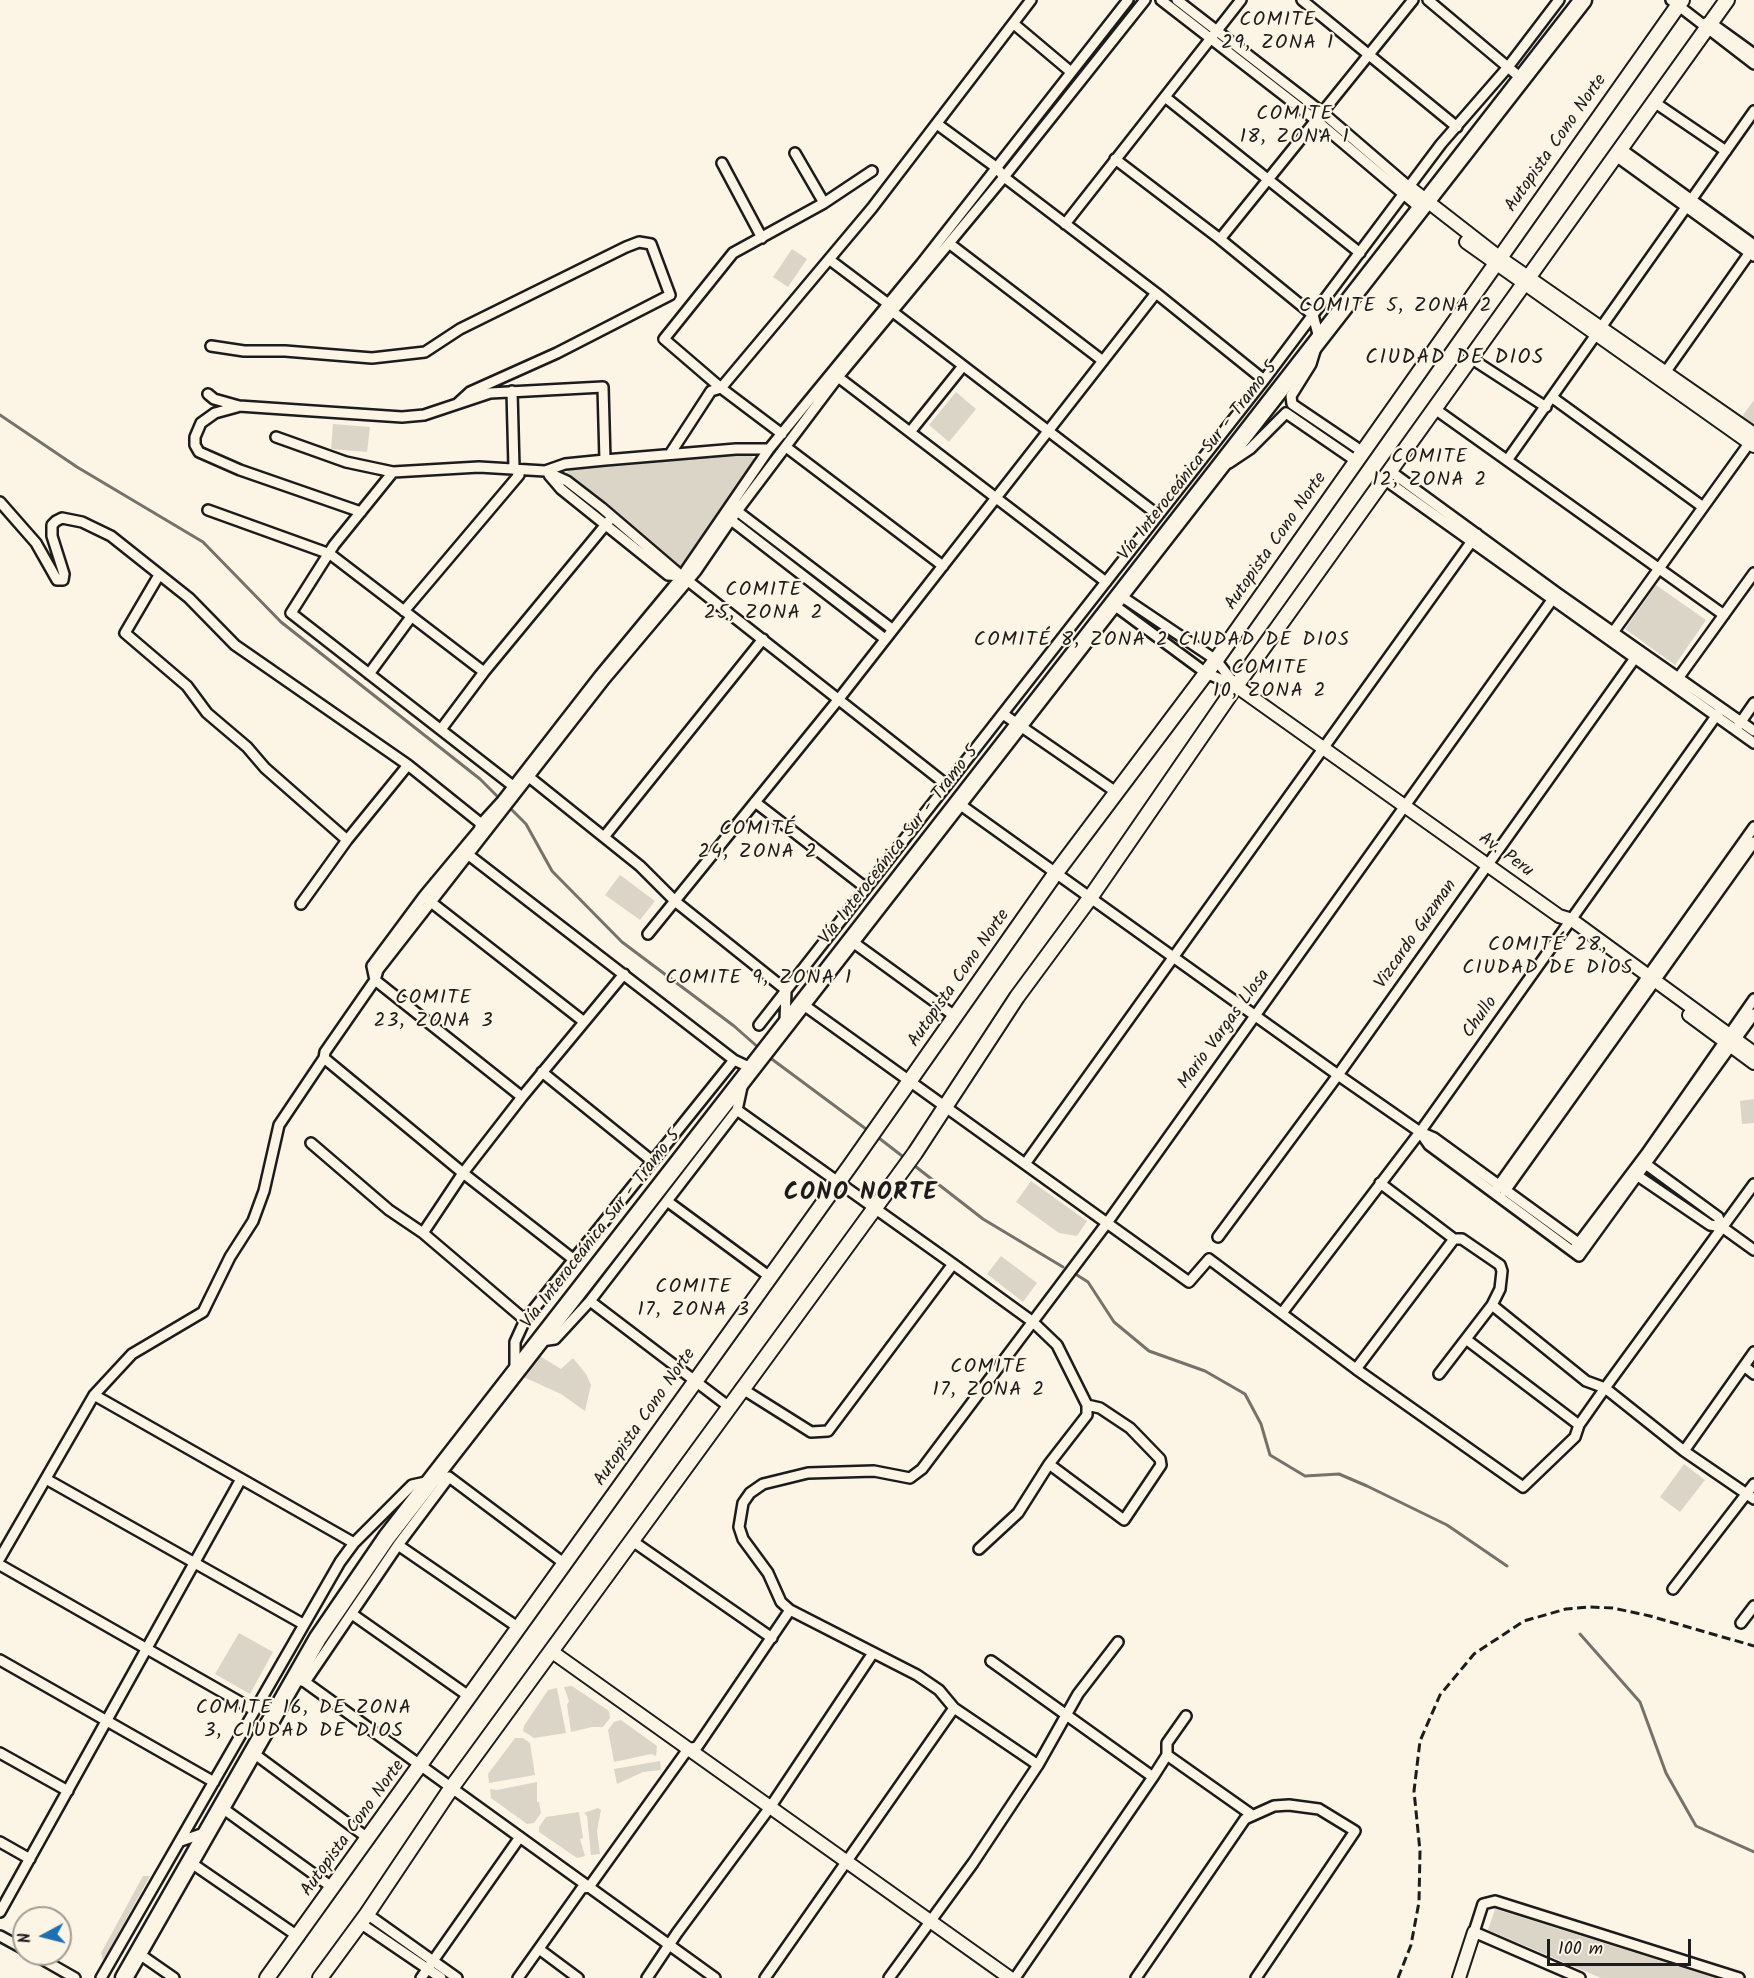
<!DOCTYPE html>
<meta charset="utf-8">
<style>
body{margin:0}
#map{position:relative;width:1754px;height:1978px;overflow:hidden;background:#fcf5e5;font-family:Kalam,sans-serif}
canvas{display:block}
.north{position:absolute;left:12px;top:1906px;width:60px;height:60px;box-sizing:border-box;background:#fcf5e5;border:2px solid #a29e95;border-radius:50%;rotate:263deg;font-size:16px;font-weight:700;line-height:24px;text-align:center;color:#1c1c1c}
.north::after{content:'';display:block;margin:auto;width:21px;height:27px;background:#1f6fb2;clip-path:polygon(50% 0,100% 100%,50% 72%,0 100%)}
.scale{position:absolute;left:1547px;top:1939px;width:144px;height:27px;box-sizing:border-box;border:3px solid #1c1c1c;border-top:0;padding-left:8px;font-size:18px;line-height:21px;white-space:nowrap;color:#1c1c1c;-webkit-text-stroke:4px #fcf5e5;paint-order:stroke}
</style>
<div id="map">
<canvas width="1754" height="1978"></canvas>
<div class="north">N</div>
<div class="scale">100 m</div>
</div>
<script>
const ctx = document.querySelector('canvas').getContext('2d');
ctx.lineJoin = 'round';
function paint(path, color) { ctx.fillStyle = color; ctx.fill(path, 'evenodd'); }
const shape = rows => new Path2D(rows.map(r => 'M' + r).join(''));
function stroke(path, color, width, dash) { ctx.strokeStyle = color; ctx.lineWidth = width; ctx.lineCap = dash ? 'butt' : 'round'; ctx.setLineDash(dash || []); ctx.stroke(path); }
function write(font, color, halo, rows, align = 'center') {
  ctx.font = font + ' Kalam,sans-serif'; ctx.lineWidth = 4.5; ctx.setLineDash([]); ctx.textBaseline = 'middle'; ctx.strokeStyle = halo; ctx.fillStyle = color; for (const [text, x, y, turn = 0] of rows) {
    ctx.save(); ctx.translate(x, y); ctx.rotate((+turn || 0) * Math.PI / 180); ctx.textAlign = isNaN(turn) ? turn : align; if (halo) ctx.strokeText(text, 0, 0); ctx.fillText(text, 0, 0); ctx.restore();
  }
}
const green = shape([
 [1133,0,1138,0,1010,163,1008,161],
 [792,249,807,259,788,287,773,277],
 [956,392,976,409,949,442,929,425],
 [1754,400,1754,428,1741,418],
 [333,424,370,427,367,452,331,449],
 [736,454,752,456,756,462,682,567,565,474,569,470,605,465],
 [746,525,866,617,864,619,743,527],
 [1656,585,1706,620,1675,665,1625,629],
 [620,875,655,901,640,920,605,895],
 [1754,1099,1754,1123,1742,1124,1740,1101],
 [1031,1181,1087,1221,1077,1236,1059,1233,1016,1202],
 [1001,1256,1037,1283,1023,1302,987,1274],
 [538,1355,561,1369,573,1358,586,1374,591,1385,585,1411,561,1394,519,1375],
 [1684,1464,1705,1480,1680,1512,1660,1497],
 [239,1633,273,1652,250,1694,215,1674],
 [572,1686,609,1711,610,1718,603,1727,592,1727,571,1732,567,1705,569,1701,564,1687],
 [557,1688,566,1733,534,1738,523,1731,524,1726,548,1690],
 [621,1720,657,1746,656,1756,651,1754,614,1762,608,1730,614,1722],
 [515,1738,523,1738,530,1743,535,1775,489,1783,488,1774],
 [660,1761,661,1770,643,1772,617,1784,614,1769],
 [537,1782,537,1802,539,1802,541,1813,534,1823,527,1824,491,1798,490,1789,497,1790],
 [598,1808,601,1810,597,1831,600,1854,591,1855,587,1816,584,1813],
 [579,1812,583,1838,580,1839,585,1856,577,1858,539,1832,539,1827,546,1817],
 [143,1876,150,1876,103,1961,101,1953],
 [1495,1909,1715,1978,1601,1978,1488,1930]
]);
const stream = shape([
 [0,415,77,467,203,542,281,622,480,779,501,800],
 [508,806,526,824,552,871,622,942,734,1026,760,1049],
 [769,1057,870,1132],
 [875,1135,906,1159],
 [911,1163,983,1219,1063,1267],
 [1077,1275,1088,1282,1114,1322,1149,1351,1205,1371,1245,1394,1261,1424,1270,1455,1305,1476,1339,1474,1367,1486,1447,1525,1507,1566],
 [1580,1634,1640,1702,1666,1773,1696,1826,1754,1852]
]);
const minor = shape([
 [1161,0,1317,121,1420,208],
 [1177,0,1323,113,1409,187],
 [1302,0,1457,127],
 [1428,0,1522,79],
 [1671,0,1754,64],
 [1706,23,1711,23,1754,54],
 [1014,24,1071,72],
 [1165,97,1360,253],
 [1654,102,1726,151],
 [937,124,997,168,1004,177,1156,293,1264,380],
 [1621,149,1754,245],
 [795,153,824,203],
 [1616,156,1754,256],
 [1115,159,1220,239,1313,315,1319,338],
 [722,163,762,238],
 [1065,224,1241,0],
 [1220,239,1413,0],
 [950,244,1103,361],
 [830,260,887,303,893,312,1158,515],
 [211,346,244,351,285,351,372,358,425,352,460,329,626,247,639,242,651,244,670,295,557,353,470,392,458,403],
 [1315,351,1311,364,1291,396,1292,404,1363,452],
 [1472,359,1546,407],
 [838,377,1106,582],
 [1662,377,1753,248],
 [208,394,214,399,239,406,402,417,424,415,490,393,603,387,605,460],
 [1553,398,1703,507],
 [237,407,215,413,201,423,195,437,195,445,199,452,240,470,361,512],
 [1435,409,1724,615],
 [910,432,963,366],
 [782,434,721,388,664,339,733,253,824,203,872,171],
 [276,437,346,462,393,472,479,467,545,471,565,464,605,460,736,449,769,449],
 [786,447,943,566],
 [670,454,711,391,721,388,872,208,1031,0],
 [1508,459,1754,111],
 [1229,463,1250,449,1286,413,1356,461],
 [545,471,567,481,602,508,678,573,947,785],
 [1390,471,1557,593,1754,731],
 [393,472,334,545,291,613,513,786],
 [549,475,561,489,668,575,682,576],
 [1384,479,1754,743],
 [0,502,36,543,57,580,63,580,64,574,52,536,52,525,56,521,62,518,82,522,111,536,189,598,235,645,408,765,484,826],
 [208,510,330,554,484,672],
 [737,511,892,629],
 [731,520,885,639],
 [159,575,125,633,187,686,207,713,247,747,265,768,347,840],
 [1121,596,1216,660,1236,686],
 [1114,605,1206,673,1234,685],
 [404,611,519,475,514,468,512,391],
 [1614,631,1753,438],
 [369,674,411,617],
 [1679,677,1754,573],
 [1003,714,1116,792],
 [1738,726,1754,703],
 [442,728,484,672,612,517],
 [529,777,640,866,676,902,786,990,785,1022],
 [755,802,866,888],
 [958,803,1338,1075,1420,1132,1434,1138,1585,1248],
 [604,837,763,639],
 [470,856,734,1060,751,1068],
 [427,899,583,1021],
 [301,904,347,840,408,765],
 [648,934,838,700,1156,293],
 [850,940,956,1017],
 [801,1003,1189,1282,1209,1259,1356,1369,1523,1487,1575,1437,1579,1425,1605,1388,1754,1184],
 [759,1025,1264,380,1441,144,1508,67,1559,0],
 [324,1058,463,1173,573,1259],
 [542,1072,652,1161],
 [522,1097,375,980,372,966,424,896,479,830,481,824,502,801,600,675,682,576,769,449,921,264,1128,0],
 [737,1110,953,1264,1033,1322,1057,1345,1087,1405,1087,1415,1049,1464,1018,1513,979,1549],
 [1420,1132,1429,1145,1579,1256,1754,1014],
 [311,1143,389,1210,423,1233,525,1320],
 [1025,1164,1477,534],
 [1647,1165,1718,1217,1722,1227],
 [1638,1176,1710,1225,1722,1227,1754,1250],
 [1380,1183,1454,1239,1462,1239,1500,1265,1502,1271,1500,1289,1492,1305,1439,1374],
 [1496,1189,1754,827],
 [1505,1191,1754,842],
 [667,1201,770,1277],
 [423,1233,463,1173,522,1097,624,974],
 [1218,1237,1338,1075,1640,651],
 [1575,1248,1646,1154,1754,999],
 [590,1301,728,1406],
 [1492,1305,1586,1381,1605,1388,1684,1451,1754,1499],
 [1282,1313,1420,1132,1721,709],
 [1467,1340,1579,1425],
 [541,1341,555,1339,590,1301,737,1110,742,1087],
 [1744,1366,1754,1374],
 [515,1369,515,1342,525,1320,734,1060],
 [1356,1369,1454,1239],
 [741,1388,811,1432,828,1431,953,1264],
 [94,1395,354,1543],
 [1684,1451,1754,1352],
 [1049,1464,1124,1520,1161,1465,1160,1459,1130,1428,1100,1408,1087,1405],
 [449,1477,565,1564],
 [46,1479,303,1624],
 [631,1540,772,1638],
 [398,1545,519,1628],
 [0,1558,94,1395,132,1354,203,1312,230,1257,253,1221,264,1191,279,1125,324,1058,325,1052,375,980,378,970,605,679,696,571,737,511,838,377,1004,177,1145,0],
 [0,1565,254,1710],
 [1673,1589,1754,1484],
 [352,1614,470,1697],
 [1741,1623,1754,1606],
 [0,1660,214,1782],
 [991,1661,1153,1777],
 [294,1679,305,1682,715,1978],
 [305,1682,398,1545,449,1477],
 [252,1752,369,1839],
 [0,1753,68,1791],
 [1167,1755,1252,1815],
 [1038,1765,954,1708,939,1690,917,1675,790,1610,781,1602,768,1573,743,1539,739,1527,743,1503,750,1493,763,1484,808,1473,874,1471,910,1478,922,1469,1107,1223,1557,593],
 [221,1807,333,1888],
 [181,1841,207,1832],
 [0,1842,30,1859],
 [190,1862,299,1937],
 [0,1912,241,1479],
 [367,1914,457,1978],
 [360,1923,441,1978],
 [0,1936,24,1949],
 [539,1949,578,1978],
 [138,1953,174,1978],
 [33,1954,75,1978],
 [101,1978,340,1562,354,1543,412,1485,449,1477],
 [421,1978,520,1837],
 [518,1978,582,1888,589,1887,688,1749,697,1747,790,1610],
 [647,1978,677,1933,771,1806,873,1653],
 [765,1978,954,1708],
 [889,1978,973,1863,1038,1765,1078,1694,1118,1642],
 [1015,1978,1153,1777,1167,1755,1167,1743,1186,1716],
 [1136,1978,1245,1819,1274,1806,1289,1805,1319,1809,1355,1831,1256,1978],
 [1580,1978,1474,1932,1483,1904,1495,1901,1739,1978]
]);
const tertiary = shape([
 [1409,187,1499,257,1754,434],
 [1466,242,1754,446],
 [1236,686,1559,916,1572,920,1754,1053],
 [1689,1015,1754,1063],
 [551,1651,1010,1978],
 [1459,1978,1474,1932]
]);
const secondary = shape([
 [267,1978,852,1163,1055,874,1216,660,1682,0],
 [320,1978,367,1914,452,1787,915,1153,1017,997,1090,898,1236,686,1727,0]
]);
const trunk = shape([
 [124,1978,318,1638,387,1537,1583,0]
]);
const rail = shape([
 [1398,1978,1411,1945,1419,1902,1420,1851,1414,1791,1420,1741,1440,1695,1474,1654,1524,1621,1566,1609,1589,1607,1613,1608,1650,1616,1754,1646]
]);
const streetNames = [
 ["Autopista Cono Norte",1557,144,-55],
 ["Vía Interoceánica Sur - Tramo 5",1199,462,-52],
 ["Autopista Cono Norte",1277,542,-55],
 ["Vía Interoceánica Sur - Tramo 5",900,846,-52],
 ["Av. Peru",1505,856,36],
 ["Vizcardo Guzman",1417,935,-55],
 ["Autopista Cono Norte",960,979,-55],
 ["Chullo",1481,1018,-54],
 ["Mario Vargas Llosa",1225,1030,-54],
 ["Vía Interoceánica Sur - Tramo 5",602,1230,-52],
 ["Autopista Cono Norte",646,1418,-55],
 ["Autopista Cono Norte",354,1829,-54]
];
const neighbourhoodNames = [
 ["COMITE",1278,22],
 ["29, ZONA 1",1278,45],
 ["COMITE",1295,116],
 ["18, ZONA 1",1295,139],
 ["COMITE 5, ZONA 2",1396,308],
 ["COMITE",1430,459],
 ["12, ZONA 2",1430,482],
 ["COMITE",764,592],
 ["25, ZONA 2",764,615],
 ["COMITÉ 8, ZONA 2 CIUDAD DE DIOS",1162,642],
 ["COMITE",1270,670],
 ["10, ZONA 2",1270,693],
 ["COMITÉ",758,831],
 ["24, ZONA 2",758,854],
 ["COMITÉ 28,",1548,947],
 ["CIUDAD DE DIOS",1548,970],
 ["COMITE 9, ZONA 1",759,980],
 ["COMITE",434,1000],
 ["23, ZONA 3",434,1023],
 ["COMITE",694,1289],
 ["17, ZONA 3",694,1312],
 ["COMITE",989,1369],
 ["17, ZONA 2",989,1392],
 ["COMITE 16, DE ZONA",304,1710],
 ["3, CIUDAD DE DIOS",304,1733]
];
const quarterNames = [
 ["CIUDAD DE DIOS",1455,359]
];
const districtNames = [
 ["CONO NORTE",861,1195]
];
paint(green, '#dbd5c8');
stroke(stream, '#75726c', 3);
stroke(minor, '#1c1c1c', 14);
stroke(tertiary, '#1c1c1c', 16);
stroke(secondary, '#1c1c1c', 18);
stroke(trunk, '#1c1c1c', 21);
stroke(minor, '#fcf5e5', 9);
stroke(tertiary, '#fcf5e5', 12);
stroke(secondary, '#fcf5e5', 14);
stroke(trunk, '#fcf5e5', 16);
stroke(rail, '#1c1c1c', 3, [9, 4.5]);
write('18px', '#1c1c1c', '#fcf5e5', streetNames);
ctx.letterSpacing = '1.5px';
write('20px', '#1c1c1c', '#fcf5e5', neighbourhoodNames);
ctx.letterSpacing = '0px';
ctx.letterSpacing = '1.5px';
write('21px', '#1c1c1c', '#fcf5e5', quarterNames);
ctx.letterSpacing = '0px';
ctx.letterSpacing = '1.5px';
write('bold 24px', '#1c1c1c', '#fcf5e5', districtNames);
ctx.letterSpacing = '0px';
</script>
